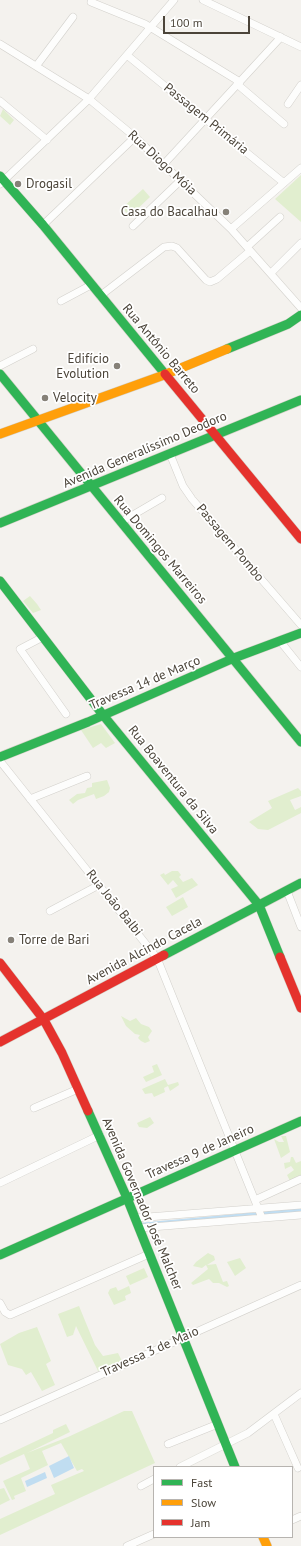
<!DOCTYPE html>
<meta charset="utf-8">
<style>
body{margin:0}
#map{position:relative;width:301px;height:1546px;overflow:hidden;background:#f4f2ee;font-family:"PT Sans",sans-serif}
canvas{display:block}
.legend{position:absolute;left:153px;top:1466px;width:140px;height:72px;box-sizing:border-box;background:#fff;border:1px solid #b7b4b0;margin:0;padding:5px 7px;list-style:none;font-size:12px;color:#4b4439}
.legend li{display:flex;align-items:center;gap:8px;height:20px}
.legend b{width:20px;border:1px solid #b7b4b0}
.scale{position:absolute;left:163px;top:16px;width:87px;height:18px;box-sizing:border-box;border:2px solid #4b4439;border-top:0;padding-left:5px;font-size:12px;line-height:14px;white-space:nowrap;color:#4b4439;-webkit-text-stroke:3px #fff;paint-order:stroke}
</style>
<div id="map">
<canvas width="301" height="1546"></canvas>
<ul class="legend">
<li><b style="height:5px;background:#30b455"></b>Fast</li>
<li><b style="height:5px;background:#ff9f0a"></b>Slow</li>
<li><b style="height:5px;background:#e5322d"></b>Jam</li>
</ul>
<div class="scale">100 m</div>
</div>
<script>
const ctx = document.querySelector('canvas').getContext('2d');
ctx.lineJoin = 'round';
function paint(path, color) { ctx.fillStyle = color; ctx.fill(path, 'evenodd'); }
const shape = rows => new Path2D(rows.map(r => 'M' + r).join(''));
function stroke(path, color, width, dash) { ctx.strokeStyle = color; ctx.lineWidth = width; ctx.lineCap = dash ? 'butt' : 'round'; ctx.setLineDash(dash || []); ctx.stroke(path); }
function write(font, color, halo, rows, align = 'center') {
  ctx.font = font + ' "PT Sans",sans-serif'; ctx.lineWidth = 3.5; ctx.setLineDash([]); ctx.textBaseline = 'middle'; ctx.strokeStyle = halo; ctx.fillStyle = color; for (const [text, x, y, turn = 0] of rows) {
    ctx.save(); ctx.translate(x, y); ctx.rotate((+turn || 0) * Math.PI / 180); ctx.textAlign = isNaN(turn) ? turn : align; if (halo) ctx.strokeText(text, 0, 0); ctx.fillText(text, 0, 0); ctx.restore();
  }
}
const green = shape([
 [3,109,14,120,10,125,0,116],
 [301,175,301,222,275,199],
 [143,189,150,197,130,216,122,208],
 [30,596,37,604,41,610,33,613,23,601],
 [101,724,115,743,106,748,101,743,93,748,81,730],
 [107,780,110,788,109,792,104,796,96,799,94,794,78,800,73,804,69,800,77,794,85,793,87,788,92,787,92,783],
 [298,788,301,791,301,796,290,800,295,810,301,807,301,813,268,830,258,829,249,822,272,808,268,801],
 [172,871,178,871,181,875,179,877,183,882,192,878,198,885,176,898,171,889,178,886,173,880,168,885,160,875,164,873,165,875],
 [183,897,188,907,172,916,166,907],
 [121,1016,130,1021,136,1018,141,1024,149,1027,152,1031,148,1037,150,1041,145,1043,141,1041,138,1038,140,1035,135,1034,126,1026],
 [157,1064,162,1075,146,1082,143,1077,154,1072,152,1066],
 [165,1079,168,1085,178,1082,179,1085,170,1091,168,1086,164,1088,165,1092,154,1097,152,1093,145,1094,142,1089],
 [150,1117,154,1123,147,1128,139,1127,137,1123],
 [281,1136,286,1136,290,1152,281,1158,274,1139,279,1142,284,1142],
 [291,1157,293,1157,296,1163,301,1161,301,1176,290,1181,287,1175,294,1170,291,1166,285,1169,284,1163,290,1162],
 [208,1253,214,1256,215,1260,207,1265,216,1264,223,1282,227,1281,229,1286,227,1287,219,1283,213,1283,209,1279,193,1285,191,1283,208,1269,206,1265,202,1268,193,1266,196,1262],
 [240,1258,246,1268,235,1276,227,1262],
 [144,1268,148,1277,130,1285,126,1276],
 [129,1286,131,1293,125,1296,126,1300,114,1305,108,1293,110,1289,116,1287,118,1291],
 [79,1306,95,1345,103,1356,118,1353,122,1361,98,1371,76,1326,73,1335,67,1337,58,1314],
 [37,1327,51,1361,46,1364,55,1385,42,1391,31,1372,26,1375,22,1369,8,1365,0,1344,19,1333],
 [124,1411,132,1411,155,1463,0,1535,0,1519,55,1494,51,1485,84,1471,82,1469,77,1471,61,1443,42,1451,48,1465,21,1478,26,1491,14,1496,15,1499,12,1500,3,1481,30,1469,24,1454,0,1465,0,1458,53,1433,53,1430,66,1424,70,1432,27,1453,68,1437],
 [4,1488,10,1500,0,1505,0,1489]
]);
const water = shape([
 [301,1208,301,1212,140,1228,138,1223],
 [69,1456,74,1468,54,1478,49,1466],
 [45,1472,47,1478,27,1487,25,1481]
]);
const street = shape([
 [203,0,301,47],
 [91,2,145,24,240,82],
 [0,44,89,99,135,137,231,229,301,308],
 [128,56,284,183],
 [37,65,73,17],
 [237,84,284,124],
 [0,101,47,140],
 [288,104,301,85],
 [164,164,281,37],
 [0,184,89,99,174,0],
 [43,225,135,137],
 [133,226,181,180],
 [231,229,301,168],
 [247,247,280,217],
 [271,273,301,243],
 [100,296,164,247,172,246,177,248,206,280,210,282,217,279,250,251],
 [61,301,91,285],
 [0,366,33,349],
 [170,454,183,486,192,499,301,625],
 [121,522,162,498],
 [43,637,20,649,66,714],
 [280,641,301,667],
 [0,761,157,958,262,1218],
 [30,799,87,776],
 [287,891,301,927],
 [50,911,99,885],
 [34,1108,78,1089],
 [0,1183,100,1135],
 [255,1200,301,1179],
 [135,1218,301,1205],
 [139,1228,301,1215],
 [0,1303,5,1312,10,1315,149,1254],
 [274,1414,298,1468],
 [0,1420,301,1285],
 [168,1444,218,1424],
 [180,1467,248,1433,301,1393],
 [141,1486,154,1479],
 [292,1520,301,1516],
 [127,1546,154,1534]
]);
const fast = shape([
 [0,176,43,225,165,374],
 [227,349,288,324,301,315],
 [0,374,301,742],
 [0,523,301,400],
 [0,581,103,715,259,905,280,957],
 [0,757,88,722,234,658,301,633],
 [164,955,301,883],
 [88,1111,127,1198,235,1467],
 [0,1255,301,1121]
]);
const slow = shape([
 [0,434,164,375,227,349],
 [263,1537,267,1546]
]);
const jam = shape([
 [165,374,301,539],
 [280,957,301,1008],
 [0,963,44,1020,62,1053,88,1111],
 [0,1042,164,955]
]);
const markers = [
 [18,184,4,"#868178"],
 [226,212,4,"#868178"],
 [117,366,4,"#868178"],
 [45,398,4,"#868178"],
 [11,940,4,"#868178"]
];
const streetNames = [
 ["Passagem Primária",206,119,39],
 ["Rua Diogo Móia",162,163,43],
 ["Rua Antônio Barreto",161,349,50],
 ["Avenida Generalíssimo Deodoro",145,450,-23],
 ["Passagem Pombo",230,543,50],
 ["Rua Domingos Marreiros",160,550,50],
 ["Travessa 14 de Março",145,683,-23],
 ["Rua Boaventura da Silva",173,780,51],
 ["Rua João Balbi",114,903,51],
 ["Avenida Alcindo Cacela",144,951,-28],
 ["Travessa 9 de Janeiro",200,1152,-24],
 ["Avenida Governador José Malcher",142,1204,67],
 ["Travessa 3 de Maio",150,1352,-24]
];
const poiNames = [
 ["Drogasil",26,184],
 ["Casa do Bacalhau",218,212,"right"],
 ["Edifício",109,359,"right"],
 ["Evolution",109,374,"right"],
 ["Velocity",53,398],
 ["Torre de Bari",19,940]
];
paint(green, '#e1eecf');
paint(water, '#c0ddf1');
stroke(street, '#d2d0cb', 8);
stroke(fast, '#d3cfc5', 10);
stroke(slow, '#d3cfc5', 10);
stroke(jam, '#d3cfc5', 10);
stroke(street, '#fdfdfc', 7);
stroke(fast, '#30b455', 9);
stroke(slow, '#ff9f0a', 9);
stroke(jam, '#e5322d', 9);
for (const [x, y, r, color] of markers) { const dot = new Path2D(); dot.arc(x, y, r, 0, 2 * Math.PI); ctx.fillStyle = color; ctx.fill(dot); stroke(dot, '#fff', 1.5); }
write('13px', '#4b4439', '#fff', streetNames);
write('13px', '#4b4439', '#fff', poiNames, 'left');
</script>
